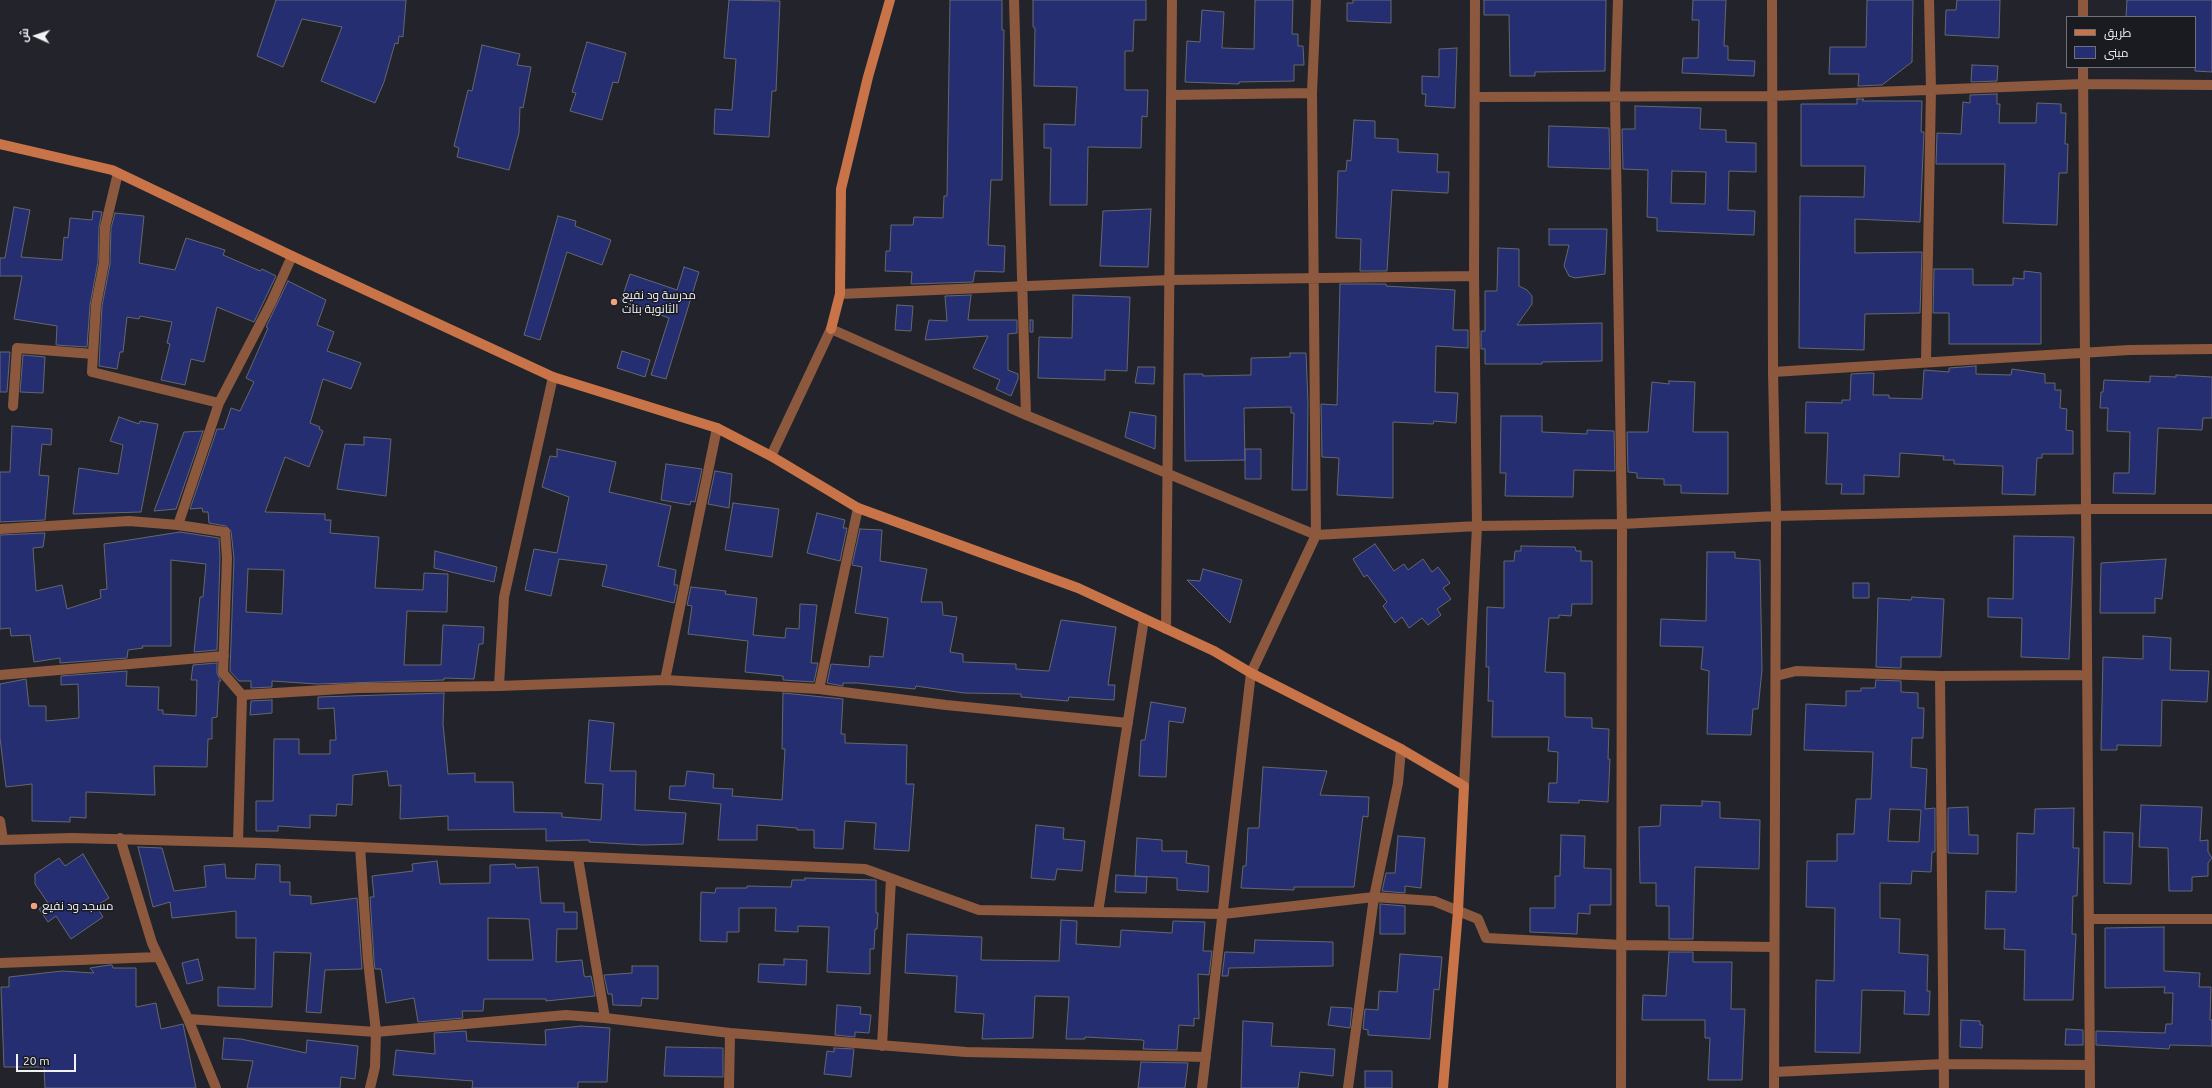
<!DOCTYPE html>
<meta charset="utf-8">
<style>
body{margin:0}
#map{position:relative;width:2212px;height:1088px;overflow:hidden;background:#23242b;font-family:Ubuntu,Cairo,sans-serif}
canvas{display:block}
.legend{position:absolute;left:2066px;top:16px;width:130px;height:52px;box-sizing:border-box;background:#191b21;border:1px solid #6f7176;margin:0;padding:5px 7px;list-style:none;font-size:12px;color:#f0f2f6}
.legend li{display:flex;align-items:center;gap:8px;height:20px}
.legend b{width:20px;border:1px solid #6f7176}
.north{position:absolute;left:16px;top:16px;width:40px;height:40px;-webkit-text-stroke:3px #191b21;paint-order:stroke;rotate:273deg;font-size:11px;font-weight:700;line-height:16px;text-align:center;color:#f0f2f6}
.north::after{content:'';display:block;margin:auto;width:14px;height:18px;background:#f0f2f6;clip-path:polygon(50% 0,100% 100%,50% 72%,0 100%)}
.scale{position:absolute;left:16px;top:1054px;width:60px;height:18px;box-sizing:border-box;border:2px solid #f0f2f6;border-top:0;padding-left:5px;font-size:12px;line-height:14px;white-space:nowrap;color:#f0f2f6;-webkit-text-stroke:3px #191b21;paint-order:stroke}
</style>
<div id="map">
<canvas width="2212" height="1088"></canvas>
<ul class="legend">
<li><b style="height:5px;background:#c87448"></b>طريق</li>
<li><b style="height:11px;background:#262e72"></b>مبنى</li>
</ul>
<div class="north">ش</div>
<div class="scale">20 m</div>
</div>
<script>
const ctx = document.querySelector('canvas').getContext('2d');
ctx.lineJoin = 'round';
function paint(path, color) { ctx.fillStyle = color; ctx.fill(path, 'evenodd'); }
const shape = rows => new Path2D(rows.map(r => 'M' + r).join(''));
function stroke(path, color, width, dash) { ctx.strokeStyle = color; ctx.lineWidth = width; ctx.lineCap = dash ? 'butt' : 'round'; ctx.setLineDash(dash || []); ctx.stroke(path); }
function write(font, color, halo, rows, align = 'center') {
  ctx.font = font + ' Ubuntu,Cairo,sans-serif'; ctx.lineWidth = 3; ctx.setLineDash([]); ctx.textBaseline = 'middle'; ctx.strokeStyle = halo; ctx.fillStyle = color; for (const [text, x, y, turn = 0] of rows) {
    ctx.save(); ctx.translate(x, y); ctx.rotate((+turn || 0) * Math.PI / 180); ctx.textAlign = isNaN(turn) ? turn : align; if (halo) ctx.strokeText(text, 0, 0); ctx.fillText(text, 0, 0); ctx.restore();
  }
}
const building = shape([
 [276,0,406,0,403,37,399,36,398,44,395,43,384,82,375,103,321,81,342,27,302,19,283,67,257,56,276,0],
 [729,0,780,1,776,91,772,91,769,137,714,134,715,109,732,110,736,59,724,58,729,0],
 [950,0,1002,0,1002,30,1004,30,1002,180,991,180,988,245,1005,246,1004,272,975,271,973,282,911,284,912,272,885,271,886,251,890,251,891,225,913,225,914,217,943,218,944,196,947,196,950,0],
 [1033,0,1146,0,1146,20,1134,20,1133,51,1125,51,1125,90,1148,90,1147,117,1142,116,1141,148,1088,147,1087,205,1050,205,1051,148,1044,148,1044,124,1075,125,1077,87,1034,86,1035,28,1033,27,1033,0],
 [1255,0,1293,0,1292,34,1298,34,1298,46,1303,46,1304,65,1294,65,1294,81,1239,82,1239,84,1185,82,1187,41,1200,42,1202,10,1224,12,1222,48,1254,49,1255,0],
 [1353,0,1391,0,1391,23,1347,21,1347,3,1353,3,1353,0],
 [1484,0,1606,0,1605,71,1535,72,1535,76,1510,76,1509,15,1484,15,1484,0],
 [1693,0,1726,0,1724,46,1728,46,1728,60,1755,61,1754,76,1682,73,1683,58,1698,58,1699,20,1692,20,1693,0],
 [1867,0,1913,0,1912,62,1882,85,1858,86,1859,74,1829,74,1830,47,1866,47,1867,0],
 [1957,0,2000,0,1999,38,1945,35,1946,10,1956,10,1957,0],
 [2127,0,2212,0,2212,72,2195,71,2195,17,2126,17,2127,0],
 [587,42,626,53,618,83,613,82,602,120,570,111,576,93,572,92,587,42],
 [482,45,520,54,517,65,531,67,523,108,520,107,519,133,509,170,457,157,459,148,454,146,468,90,472,91,482,45],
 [1457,48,1455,108,1425,106,1426,94,1422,94,1422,76,1439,77,1439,49,1457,48],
 [1972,65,1998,66,1997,81,1971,82,1972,65],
 [1997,94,1997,104,2000,104,1999,123,2036,123,2037,103,2061,104,2061,113,2066,113,2065,144,2068,144,2067,173,2059,173,2057,225,2003,223,2005,164,1936,164,1937,133,1961,134,1963,102,1970,103,1970,95,1997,94],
 [1857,99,1864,99,1862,101,1922,101,1921,132,1924,132,1920,222,1855,219,1855,253,1922,252,1920,313,1865,314,1864,350,1799,348,1800,196,1864,197,1865,166,1801,166,1801,104,1857,104,1857,99],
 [1635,106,1701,108,1700,129,1726,130,1726,142,1756,143,1756,172,1729,171,1728,210,1755,211,1754,235,1657,231,1657,218,1647,217,1648,170,1623,169,1622,129,1635,129,1635,106],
 [1672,171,1706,172,1705,204,1671,203,1672,171],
 [1354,120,1375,121,1375,138,1398,139,1398,152,1438,154,1437,172,1449,172,1448,193,1392,190,1387,271,1360,271,1361,239,1336,238,1338,171,1346,171,1347,160,1351,161,1354,120],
 [1549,126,1609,128,1610,169,1548,167,1549,126],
 [14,207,30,210,21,257,62,260,64,237,68,238,70,218,92,220,93,211,102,212,99,227,98,262,90,305,87,347,56,345,57,326,14,319,22,276,0,276,0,258,5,258,14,207],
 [1151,209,1148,267,1100,266,1103,211,1151,209],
 [115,213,144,216,139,263,175,270,186,238,225,250,223,255,260,271,262,269,276,276,254,322,217,307,204,362,191,359,185,385,161,380,170,344,167,343,172,322,140,316,139,319,127,317,123,352,120,352,117,369,99,366,102,306,110,264,111,228,115,213],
 [558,216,576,221,575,226,611,240,602,265,567,252,540,340,524,335,558,216],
 [1549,229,1607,229,1605,274,1575,278,1569,276,1564,266,1569,245,1549,245,1549,229],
 [1498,248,1519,249,1519,286,1527,290,1532,296,1532,304,1517,325,1602,323,1602,361,1542,362,1542,364,1485,364,1485,349,1481,349,1481,331,1485,331,1485,291,1497,291,1498,248],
 [684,267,699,272,666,379,651,375,669,318,621,301,630,274,677,290,684,267],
 [1934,269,1973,269,1973,285,2013,285,2013,278,2024,279,2024,271,2041,273,2041,344,1949,344,1949,313,1933,313,1934,269],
 [288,281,326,300,317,325,334,332,327,351,361,363,351,389,323,379,310,423,320,427,319,429,323,431,309,467,285,457,265,512,325,514,325,520,331,520,330,533,379,537,375,588,423,590,424,573,448,574,447,612,407,611,404,665,441,665,443,625,484,627,483,644,479,644,474,679,444,678,444,680,317,684,272,681,272,687,251,688,251,681,239,681,230,671,234,558,231,531,226,526,209,523,208,512,203,512,202,508,190,509,217,429,224,429,231,408,240,411,254,382,246,378,268,328,266,327,288,281],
 [248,569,284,570,282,614,246,612,248,569],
 [1340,284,1386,284,1386,286,1455,290,1453,330,1468,330,1468,348,1436,346,1435,392,1458,393,1456,423,1434,421,1433,424,1393,422,1393,498,1337,495,1339,458,1322,457,1321,404,1337,405,1340,284],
 [971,295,968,320,1017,320,1017,333,1008,334,1008,370,1018,374,1018,379,1011,396,996,389,1000,380,973,368,988,336,925,340,929,320,947,321,945,296,971,295],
 [1073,295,1130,297,1127,371,1105,370,1105,380,1038,378,1039,337,1072,338,1073,295],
 [897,305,913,306,911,331,895,330,897,305],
 [1030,320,1033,320,1033,332,1030,332,1030,320],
 [622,351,650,360,645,377,617,368,622,351],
 [0,352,10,352,7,392,0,392,0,352],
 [1290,353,1306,353,1308,403,1307,490,1292,490,1294,413,1291,413,1291,407,1244,408,1245,460,1185,461,1184,374,1203,374,1203,376,1251,375,1251,358,1290,357,1290,353],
 [23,355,45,357,43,393,20,392,23,355],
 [1976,366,1976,374,2011,375,2012,369,2045,374,2045,383,2055,383,2055,390,2061,390,2060,408,2067,409,2066,430,2073,431,2073,454,2042,454,2042,458,2037,458,2035,495,2002,494,2003,466,1954,464,1954,460,1943,460,1944,456,1900,453,1899,477,1864,475,1864,494,1841,494,1842,484,1826,484,1828,433,1805,433,1806,402,1842,403,1842,400,1850,400,1851,374,1869,373,1874,373,1873,395,1889,395,1889,398,1922,399,1924,370,1949,372,1949,368,1976,366],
 [1138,367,1155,367,1154,384,1135,383,1138,367],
 [2176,375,2212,377,2212,418,2203,418,2202,430,2158,428,2155,494,2113,493,2114,473,2129,473,2130,432,2107,431,2108,408,2100,408,2101,392,2103,392,2104,380,2150,382,2150,376,2176,377,2176,375],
 [1669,381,1695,382,1693,432,1728,432,1728,494,1681,493,1681,485,1664,485,1664,479,1637,478,1637,473,1628,472,1627,432,1648,432,1652,382,1669,384,1669,381],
 [1130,412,1156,416,1155,449,1125,437,1130,412],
 [1501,416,1542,416,1542,432,1587,434,1587,430,1614,431,1615,471,1574,470,1573,497,1505,496,1506,473,1500,473,1501,416],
 [119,417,139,424,140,421,158,424,141,512,73,514,79,468,118,474,123,445,110,441,119,417],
 [12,426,52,429,51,445,42,444,39,475,49,476,45,520,0,522,0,472,10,472,12,426],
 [203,431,176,509,154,511,184,432,203,431],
 [364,437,391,439,386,496,337,489,345,444,364,445,364,437],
 [557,449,616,462,609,492,671,506,658,566,676,570,674,585,678,585,674,603,602,586,607,565,559,559,551,596,525,590,534,549,557,553,569,497,542,487,550,456,557,457,557,449],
 [1245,449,1261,449,1261,479,1245,479,1245,449],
 [666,464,702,469,695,502,691,501,690,505,661,500,666,464],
 [715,471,732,474,729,508,708,504,715,471],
 [733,503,779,509,772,557,725,550,733,503],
 [817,513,845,520,843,528,847,528,840,561,807,553,817,513],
 [860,529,882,530,880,561,927,569,921,602,942,602,943,615,957,617,950,652,963,654,963,662,1016,664,1016,669,1049,671,1061,620,1116,627,1108,685,1115,685,1114,700,1069,697,1068,701,1021,697,1021,694,964,693,916,686,915,689,857,683,843,683,843,686,827,683,831,664,869,667,870,656,883,657,888,618,855,613,862,567,852,565,860,529],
 [180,532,219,538,220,558,217,650,194,652,200,597,203,597,206,564,171,560,171,646,142,646,143,648,128,650,127,658,60,663,60,658,34,662,30,635,11,636,10,628,0,629,0,535,45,533,43,547,33,548,36,591,62,585,67,609,101,598,100,590,107,589,104,544,180,532],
 [2014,536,2074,537,2069,659,2021,657,2022,618,1988,617,1988,598,2013,599,2014,536],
 [1375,544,1394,571,1404,564,1408,570,1423,559,1432,572,1438,567,1450,583,1443,588,1451,599,1437,609,1441,615,1428,625,1422,618,1409,628,1402,617,1395,623,1383,606,1387,602,1367,575,1364,577,1353,559,1375,544],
 [1521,546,1575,547,1576,551,1581,551,1581,561,1592,561,1592,604,1572,604,1571,616,1559,615,1559,618,1549,618,1545,672,1565,673,1565,717,1592,718,1592,728,1609,729,1608,759,1610,759,1608,802,1579,800,1579,803,1548,802,1549,783,1557,783,1558,752,1548,751,1549,737,1492,737,1493,701,1488,701,1489,667,1486,667,1487,607,1504,608,1504,561,1514,561,1515,551,1521,551,1521,546],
 [435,551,497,567,494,582,434,568,435,551],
 [1707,552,1735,552,1735,558,1760,560,1762,670,1758,709,1753,709,1751,735,1707,734,1709,671,1701,669,1703,647,1660,646,1661,619,1706,621,1707,552],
 [2166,559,2162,599,2155,598,2155,613,2100,613,2101,563,2166,559],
 [1203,569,1242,580,1230,623,1187,580,1200,581,1203,569],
 [1853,583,1869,583,1869,598,1853,598,1853,583],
 [691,587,726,591,725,594,757,598,753,635,785,638,786,628,799,629,800,604,817,605,811,663,818,663,814,682,783,680,783,676,745,672,748,641,688,634,692,606,687,605,691,587],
 [1912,597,1944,599,1941,657,1901,657,1901,668,1876,667,1878,598,1911,600,1912,597],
 [2143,636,2171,638,2170,670,2209,671,2207,702,2162,700,2161,746,2117,745,2117,750,2101,750,2103,657,2143,659,2143,636],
 [217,663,217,673,221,681,219,681,217,717,212,718,212,739,208,739,207,767,154,766,155,795,86,792,86,818,70,817,70,822,32,821,32,784,6,787,0,738,0,684,26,679,29,706,46,706,46,721,79,718,78,684,61,685,61,676,127,671,126,686,159,687,158,710,163,710,163,714,196,716,197,680,191,680,193,665,217,663],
 [1876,680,1901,681,1901,692,1918,693,1918,708,1924,708,1923,738,1912,738,1911,767,1927,769,1925,809,1935,808,1935,852,1932,852,1931,872,1912,871,1911,884,1880,883,1880,918,1900,919,1899,953,1928,955,1927,991,1930,991,1929,1015,1904,1014,1905,991,1862,990,1860,1053,1815,1052,1816,980,1834,981,1835,908,1806,907,1807,861,1837,861,1837,834,1854,834,1856,799,1871,799,1873,752,1804,750,1806,704,1846,706,1846,691,1861,691,1861,688,1875,688,1876,680],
 [1890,809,1921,810,1919,842,1888,841,1890,809],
 [444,693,443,724,448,774,475,773,475,782,513,782,514,812,562,813,562,817,601,820,603,784,585,783,589,720,614,723,610,771,636,771,635,810,686,813,683,844,643,845,589,842,589,840,546,841,546,829,448,830,448,816,400,819,401,785,389,786,387,771,353,775,352,805,337,804,336,816,310,815,310,828,278,826,278,831,256,831,256,801,273,801,274,739,299,739,299,754,330,754,330,740,336,740,334,708,318,709,318,697,444,693],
 [783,693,843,699,841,734,845,734,845,743,907,745,906,784,914,784,909,851,874,849,876,823,845,821,843,849,814,848,814,830,797,830,797,828,757,825,757,840,718,840,721,804,669,799,670,786,685,786,687,771,714,774,713,788,733,789,732,796,782,800,785,749,782,749,783,693],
 [272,700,272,713,250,715,251,701,272,700],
 [1151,702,1186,708,1183,723,1169,721,1166,777,1139,776,1141,740,1145,740,1151,702],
 [1263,767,1327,771,1320,795,1369,797,1368,817,1363,816,1354,887,1294,887,1294,890,1241,888,1243,866,1246,866,1248,828,1259,828,1263,767],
 [1702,801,1720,802,1720,818,1760,820,1759,869,1695,867,1693,939,1669,939,1669,906,1656,906,1656,883,1640,883,1639,827,1660,826,1661,805,1702,806,1702,801],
 [2141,805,2202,807,2200,841,2208,840,2208,852,2212,858,2208,863,2208,876,2192,877,2192,891,2169,891,2168,848,2139,847,2141,805],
 [1968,807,1969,835,1978,835,1978,854,1948,853,1948,808,1968,807],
 [2074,808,2073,848,2079,848,2077,896,2073,896,2072,934,2076,934,2073,1000,2024,1000,2025,950,2004,949,2005,929,1985,929,1986,891,2016,892,2017,833,2034,834,2035,809,2074,808],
 [1036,825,1064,828,1063,839,1085,841,1082,871,1057,869,1055,880,1031,878,1036,825],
 [2104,832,2133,833,2131,884,2104,883,2104,832],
 [1561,835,1585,836,1584,868,1611,869,1611,905,1590,905,1590,914,1578,913,1577,934,1530,932,1530,908,1555,908,1555,876,1560,876,1561,835],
 [1398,836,1425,838,1421,888,1405,886,1405,893,1382,891,1386,873,1395,873,1398,836],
 [1137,838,1162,840,1162,851,1187,851,1186,863,1209,866,1208,892,1177,890,1177,878,1135,876,1137,838],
 [138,847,162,848,174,891,206,887,204,866,225,864,226,878,255,879,256,864,280,865,280,882,290,882,290,895,311,896,311,904,357,898,362,969,325,970,321,1013,306,1012,311,953,274,952,272,1007,218,1006,218,987,255,989,256,938,236,938,236,911,172,918,170,902,153,907,138,847],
 [83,854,109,898,96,906,103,917,71,939,56,916,48,922,39,909,48,903,35,884,35,874,59,858,65,866,83,854],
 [437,861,440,884,490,883,490,865,515,864,516,868,538,867,541,903,564,903,564,912,577,912,577,929,557,929,556,962,582,960,584,975,585,977,591,976,595,996,546,1001,546,999,484,999,483,1011,462,1011,463,1018,418,1022,414,998,386,1003,381,969,375,969,374,960,370,897,374,897,372,876,413,871,412,864,437,861],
 [488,918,529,919,533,960,488,960,488,918],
 [1116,875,1147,877,1146,893,1115,892,1116,875],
 [805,878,876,880,876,913,878,913,877,929,875,929,874,949,870,949,870,974,827,972,829,927,798,926,798,932,775,931,776,908,739,908,739,932,727,932,727,942,700,941,701,892,715,893,716,888,747,888,747,886,791,887,792,880,805,880,805,878],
 [1380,904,1405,906,1405,934,1380,934,1380,904],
 [1061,920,1077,921,1076,944,1120,947,1121,930,1172,933,1173,921,1205,922,1203,951,1212,951,1209,975,1198,974,1199,1019,1194,1018,1194,1026,1179,1025,1177,1050,1143,1049,1144,1041,1142,1040,1085,1037,1085,1039,1066,1039,1069,997,1035,996,1033,1038,982,1039,984,1014,955,1012,957,976,905,973,907,934,982,937,981,960,1059,961,1061,920],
 [2164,927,2164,971,2200,973,2199,987,2211,987,2210,1020,2212,1020,2212,1046,2170,1045,2169,1049,2096,1045,2096,1031,2165,1033,2166,1024,2172,1024,2173,993,2164,993,2165,987,2105,988,2105,928,2164,927],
 [1255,940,1333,942,1333,966,1229,968,1228,976,1222,976,1225,952,1254,953,1255,940],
 [1669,952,1693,952,1693,962,1732,962,1731,1009,1745,1009,1742,1080,1708,1080,1710,1038,1705,1038,1705,1020,1642,1020,1643,995,1666,996,1669,952],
 [1400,954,1442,957,1439,990,1434,989,1430,1039,1368,1035,1368,1030,1363,1029,1365,1009,1378,1010,1379,991,1397,992,1400,954],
 [198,959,203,980,187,984,182,963,198,959],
 [784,959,807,960,806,985,758,982,759,964,784,965,784,959],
 [109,965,112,965,113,968,136,968,136,1007,156,1003,161,1029,183,1024,196,1088,45,1088,44,1067,4,1067,1,987,9,987,9,977,62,971,94,973,90,968,109,965],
 [632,966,658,966,658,999,642,998,641,1006,613,1005,612,994,608,994,604,975,632,973,632,966],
 [837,1005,861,1007,860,1014,871,1015,869,1033,855,1032,855,1037,835,1035,837,1005],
 [1331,1007,1352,1008,1350,1028,1328,1025,1331,1007],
 [1961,1020,1980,1021,1980,1025,1983,1025,1982,1048,1960,1047,1961,1020],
 [1243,1021,1273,1023,1271,1046,1335,1049,1333,1076,1300,1072,1298,1088,1241,1088,1243,1021],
 [581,1026,610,1028,607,1082,578,1082,578,1088,472,1088,473,1081,393,1075,396,1050,435,1054,434,1033,466,1031,467,1041,546,1045,545,1030,581,1026],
 [2066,1029,2083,1030,2083,1045,2065,1045,2066,1029],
 [224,1038,241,1039,306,1053,307,1040,358,1046,355,1079,341,1077,340,1088,247,1088,253,1061,222,1059,224,1038],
 [666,1047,723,1048,723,1077,664,1076,666,1047],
 [834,1048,854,1049,851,1077,824,1074,827,1051,834,1052,834,1048],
 [1141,1062,1188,1063,1185,1088,1138,1088,1141,1062],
 [1365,1071,1392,1071,1392,1088,1365,1088,1365,1071]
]);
const street = shape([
 [1014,0,1026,415],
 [1618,0,1615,96,1622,524,1621,1088],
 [1772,0,1773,372,1776,516,1774,1088],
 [2083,0,2083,17],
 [2083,67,2090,1088],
 [1171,95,1312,93],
 [1475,97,1771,96,2083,84,2212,85],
 [840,294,1170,280,1474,276],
 [93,354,96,305,104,263,105,227,118,173],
 [1926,361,1931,89,1929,0],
 [1773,372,2129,350,2212,349],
 [13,406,17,348,93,354,92,372,219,403],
 [771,456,831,329,1026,415,1316,535,1477,526,1622,524,1776,516,2086,509,2212,509],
 [178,525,219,403,271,303,292,256],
 [0,529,129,521,178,525,225,532,227,558,223,673,242,695,238,842],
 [1166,629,1172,0],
 [0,675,224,656],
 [1776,676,1796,671,1940,676,2087,675],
 [1940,676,1944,1088],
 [665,680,717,428],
 [499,686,504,597,553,377],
 [819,689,858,508],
 [242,695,357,688,499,686,665,680,819,689,946,705,1128,723],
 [1464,786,1477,526,1474,276,1475,0],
 [0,821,3,840],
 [120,838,152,943,188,1019,216,1088],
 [0,840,72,838,266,843,865,869,979,910,1223,914,1374,897,1434,901,1478,919,1486,938,1622,945,1774,947],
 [360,847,368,961,376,1032,375,1067,370,1088],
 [578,858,605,1018],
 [1098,912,1144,619],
 [2089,919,2212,919],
 [0,963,158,957],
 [188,1019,376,1032,566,1015,605,1018,730,1033,966,1052,1206,1057],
 [882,1046,891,879],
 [1774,1072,1944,1064,2090,1065],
 [729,1088,730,1033],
 [1202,1088,1251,673,1316,535,1312,93,1316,0],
 [1348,1088,1374,897,1398,783,1401,749]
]);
const secondary = shape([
 [0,144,112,170,292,256,553,377,717,428,771,456,858,508,1078,588,1214,651,1251,673,1401,749,1464,786,1458,911,1443,1088],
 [831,329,840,294,841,189,868,77,890,0]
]);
const markers = [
 [614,302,4,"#f0a27a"],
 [34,906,4,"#f0a27a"]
];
const poiNames = [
 ["مدرسة ود نفيع",622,295],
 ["الثانوية بنات",622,309],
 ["مسجد ود نفيع",42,906]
];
paint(building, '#262e72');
stroke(building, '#64676e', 1);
stroke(street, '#8d593e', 10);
stroke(secondary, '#c87448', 10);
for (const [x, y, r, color] of markers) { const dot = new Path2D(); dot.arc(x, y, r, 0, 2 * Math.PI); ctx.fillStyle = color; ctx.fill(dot); stroke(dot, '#191b21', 1.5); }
write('12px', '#f0f2f6', '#191b21', poiNames, 'left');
</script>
